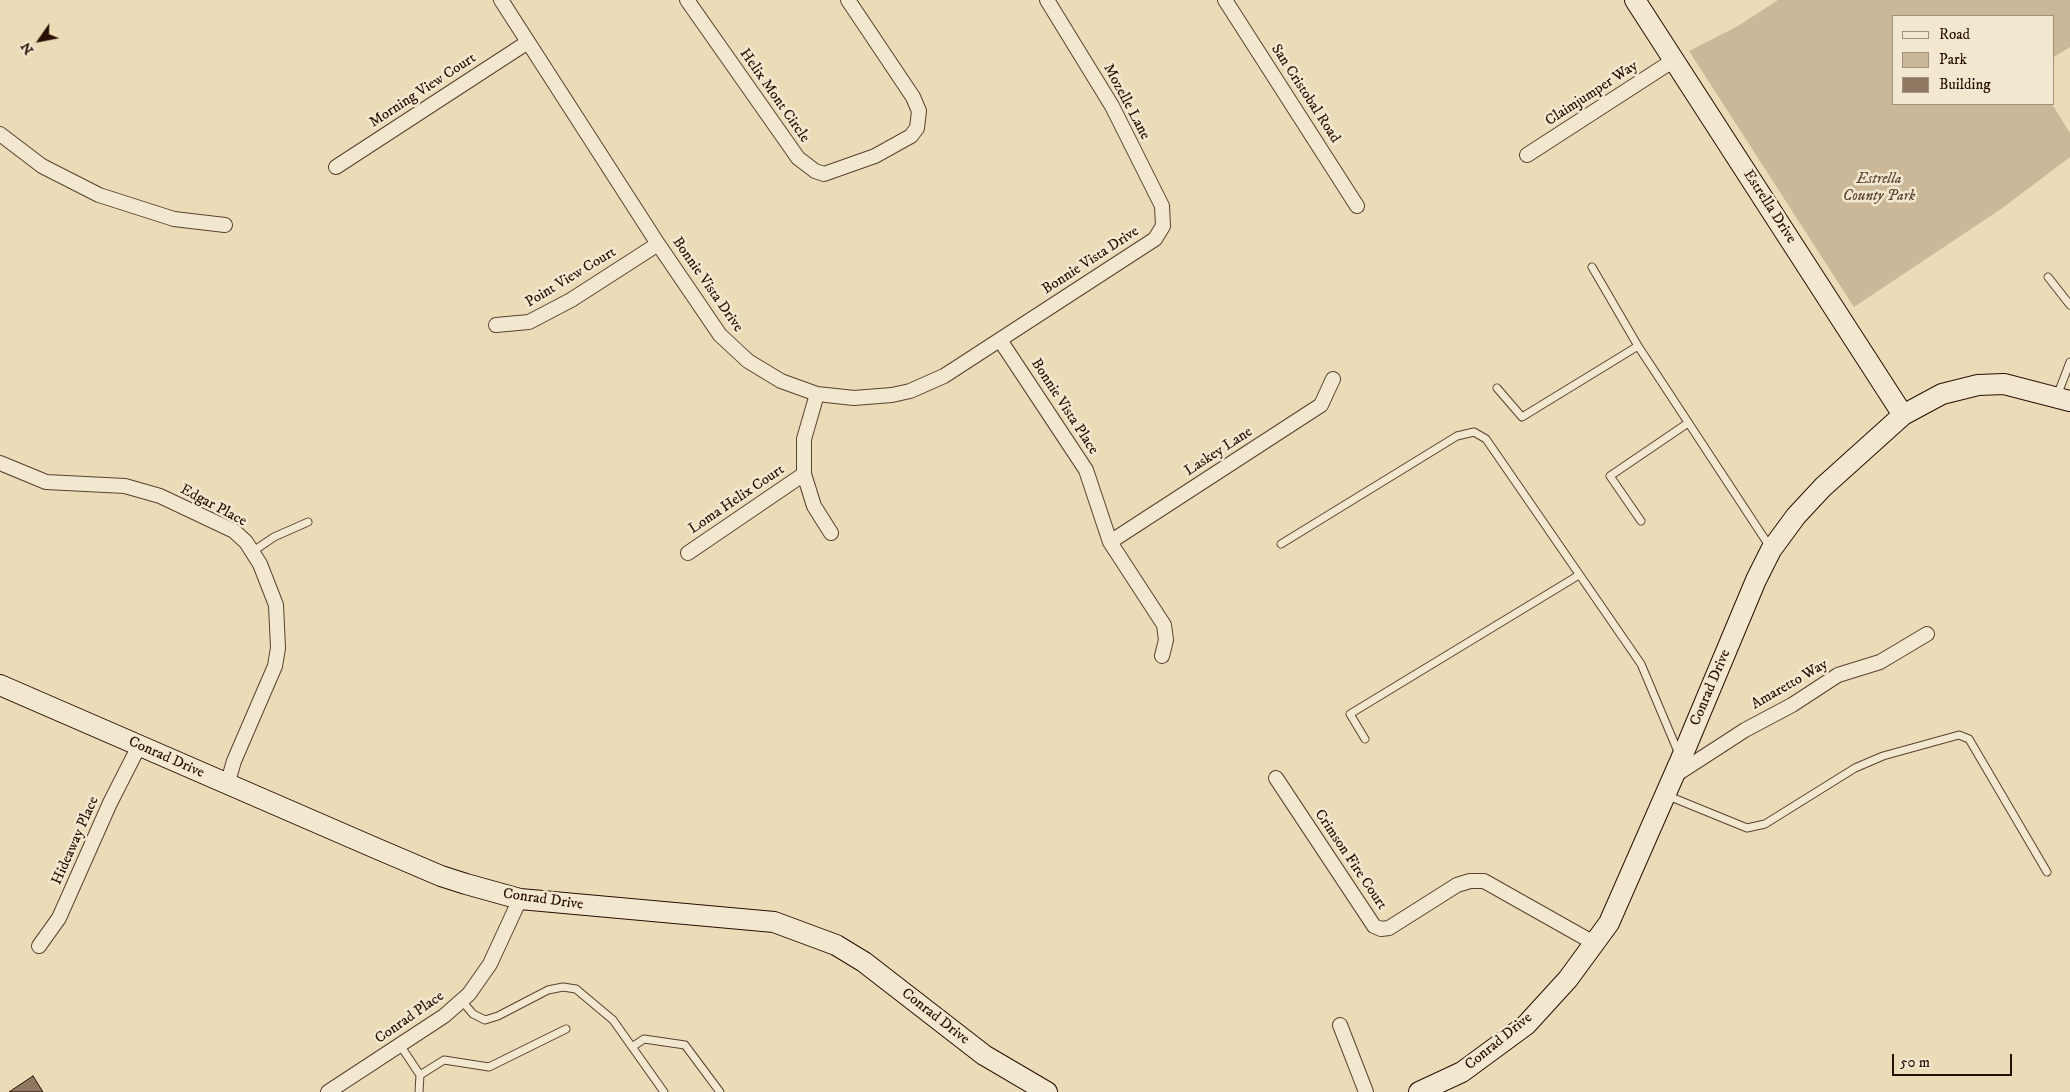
<!DOCTYPE html>
<style>
body{margin:0}
#map{position:relative;width:2070px;height:1092px;overflow:hidden;background:#ebdbb7;font-family:"IM FELL DW Pica",serif}
canvas{display:block}
.legend{position:absolute;left:1892px;top:15px;width:162px;height:90px;box-sizing:border-box;background:#f2e8d0;border:1px solid #a2907e;margin:0;padding:6px 9px;list-style:none;font-size:15px;color:#2a0d03}
.legend li{display:flex;align-items:center;gap:10px;height:25px}
.legend b{width:25px;border:1px solid #a2907e}
.north{position:absolute;left:15px;top:15px;width:50px;height:50px;-webkit-text-stroke:4px #f2e8d0;paint-order:stroke;rotate:237deg;font-size:14px;font-weight:700;line-height:20px;text-align:center;color:#2a0d03}
.north::after{content:'';display:block;margin:auto;width:18px;height:22px;background:#2a0d03;clip-path:polygon(50% 0,100% 100%,50% 72%,0 100%)}
.scale{position:absolute;left:1892px;top:1054px;width:120px;height:22px;box-sizing:border-box;border:2px solid #2a0d03;border-top:0;padding-left:6px;font-size:15px;line-height:18px;white-space:nowrap;color:#2a0d03;-webkit-text-stroke:4px #f2e8d0;paint-order:stroke}
</style>
<div id="map">
<canvas width="2070" height="1092"></canvas>
<ul class="legend">
<li><b style="height:6px;background:#f2e8d0"></b>Road</li>
<li><b style="height:14px;background:#cab898"></b>Park</li>
<li><b style="height:14px;background:#8e7861"></b>Building</li>
</ul>
<div class="north">N</div>
<div class="scale">50 m</div>
</div>
<script>
const ctx = document.querySelector('canvas').getContext('2d');
ctx.lineJoin = 'round';
function paint(path, color) { ctx.fillStyle = color; ctx.fill(path, 'evenodd'); }
const shape = rows => new Path2D(rows.map(r => 'M' + r).join(''));
function stroke(path, color, width, dash) { ctx.strokeStyle = color; ctx.lineWidth = width; ctx.lineCap = dash ? 'butt' : 'round'; ctx.setLineDash(dash || []); ctx.stroke(path); }
function write(font, color, halo, rows, align = 'center') {
  ctx.font = font + ' "IM FELL DW Pica",serif'; ctx.lineWidth = 5; ctx.setLineDash([]); ctx.textBaseline = 'middle'; ctx.strokeStyle = halo; ctx.fillStyle = color; for (const [text, x, y, turn = 0] of rows) {
    ctx.save(); ctx.translate(x, y); ctx.rotate((+turn || 0) * Math.PI / 180); ctx.textAlign = isNaN(turn) ? turn : align; if (halo) ctx.strokeText(text, 0, 0); ctx.fillText(text, 0, 0); ctx.restore();
  }
}
const green = shape([
 [1778,0,2070,0,2070,47,2054,57,2054,16,1894,16,1894,104,2052,104,2070,133,2070,157,2001,209,1854,307,1689,51,1738,26]
]);
const building = shape([
 [33,1076,43,1092,9,1092,33,1076]
]);
const lane = shape([
 [1592,267,1638,346,1770,547],
 [2048,277,2070,305],
 [1497,388,1522,417,1638,346],
 [2057,396,2070,362],
 [1641,521,1610,476,1688,423],
 [1281,544,1457,436,1474,432,1486,439,1641,664,1679,754],
 [252,552,274,537,308,522],
 [1365,739,1350,714,1579,575],
 [1666,795,1747,828,1765,824,1855,768,1883,756,1959,735,1969,739,2047,872],
 [462,1001,473,1014,485,1020,498,1016,548,990,563,987,576,989,613,1020,664,1092],
 [400,1045,420,1075,419,1092],
 [632,1047,644,1039,685,1045,720,1092],
 [420,1075,444,1060,489,1067,566,1029]
]);
const street = shape([
 [501,0,658,244,720,335,748,361,781,381,817,394,854,398,892,395,910,391,944,376,1155,239,1163,226,1162,206,1112,106,1047,0],
 [687,0,798,158,815,171,824,174,875,156,911,136,917,128,919,111,913,97,848,0],
 [1225,0,1357,206],
 [0,134,42,166,99,195,174,219,225,225],
 [1527,155,1674,60],
 [336,167,528,42],
 [496,325,529,322,571,300,658,244],
 [1000,340,1086,470,1110,542,1164,625,1166,640,1162,656],
 [817,394,804,439,804,474,814,506,831,533],
 [0,463,46,482,125,486,160,496,234,531,246,542,260,564,276,605,278,648,275,666,234,761,227,785],
 [1110,542,1321,405,1333,379],
 [688,553,804,474],
 [1674,776,1745,730,1792,705,1838,675,1880,662,1927,634],
 [1276,778,1374,926,1381,929,1389,928,1457,885,1470,881,1484,881,1594,943],
 [39,946,59,918,110,803,139,746],
 [1340,1025,1366,1092],
 [328,1092,444,1016,469,994,490,964,520,899]
]);
const secondary = shape([
 [1635,0,1903,415],
 [0,685,373,847,441,876,466,884,520,899,774,922,836,945,864,962,984,1055,1047,1092],
 [1419,1092,1462,1072,1526,1025,1568,979,1609,923,1681,759,1756,580,1771,550,1796,516,1823,487,1903,415,1942,394,1978,385,2004,384,2070,401]
]);
const streetNames = [
 ["Morning View Court",423,91,-33],
 ["San Cristobal Road",1305,94,57],
 ["Claimjumper Way",1592,94,-33],
 ["Helix Mont Circle",774,96,55],
 ["Mozelle Lane",1126,102,62],
 ["Estrella Drive",1769,207,57],
 ["Bonnie Vista Drive",1091,261,-33],
 ["Point View Court",571,278,-31],
 ["Bonnie Vista Drive",707,285,55],
 ["Bonnie Vista Place",1064,407,57],
 ["Laskey Lane",1219,452,-33],
 ["Loma Helix Court",737,500,-34],
 ["Edgar Place",213,506,28],
 ["Amaretto Way",1790,685,-30],
 ["Conrad Drive",1711,688,-67],
 ["Conrad Drive",166,758,24],
 ["Hideaway Place",76,841,-66],
 ["Crimson Fire Court",1350,860,56],
 ["Conrad Drive",543,900,8],
 ["Conrad Drive",935,1017,38],
 ["Conrad Place",410,1018,-35],
 ["Conrad Drive",1499,1042,-39]
];
const parkNames = [
 ["Estrella",1879,180],
 ["County Park",1879,197]
];
paint(green, '#cab898');
paint(building, '#8e7861');
stroke(building, '#2a0d03', 1);
stroke(lane, '#5a4030', 9);
stroke(street, '#5a4030', 16);
stroke(secondary, '#2a0d03', 22);
stroke(lane, '#f2e8d0', 7);
stroke(street, '#f2e8d0', 14);
stroke(secondary, '#f2e8d0', 20);
write('15px', '#2a0d03', '#f2e8d0', streetNames);
write('italic 15px', '#624937', '#f2e8d0', parkNames);
</script>
